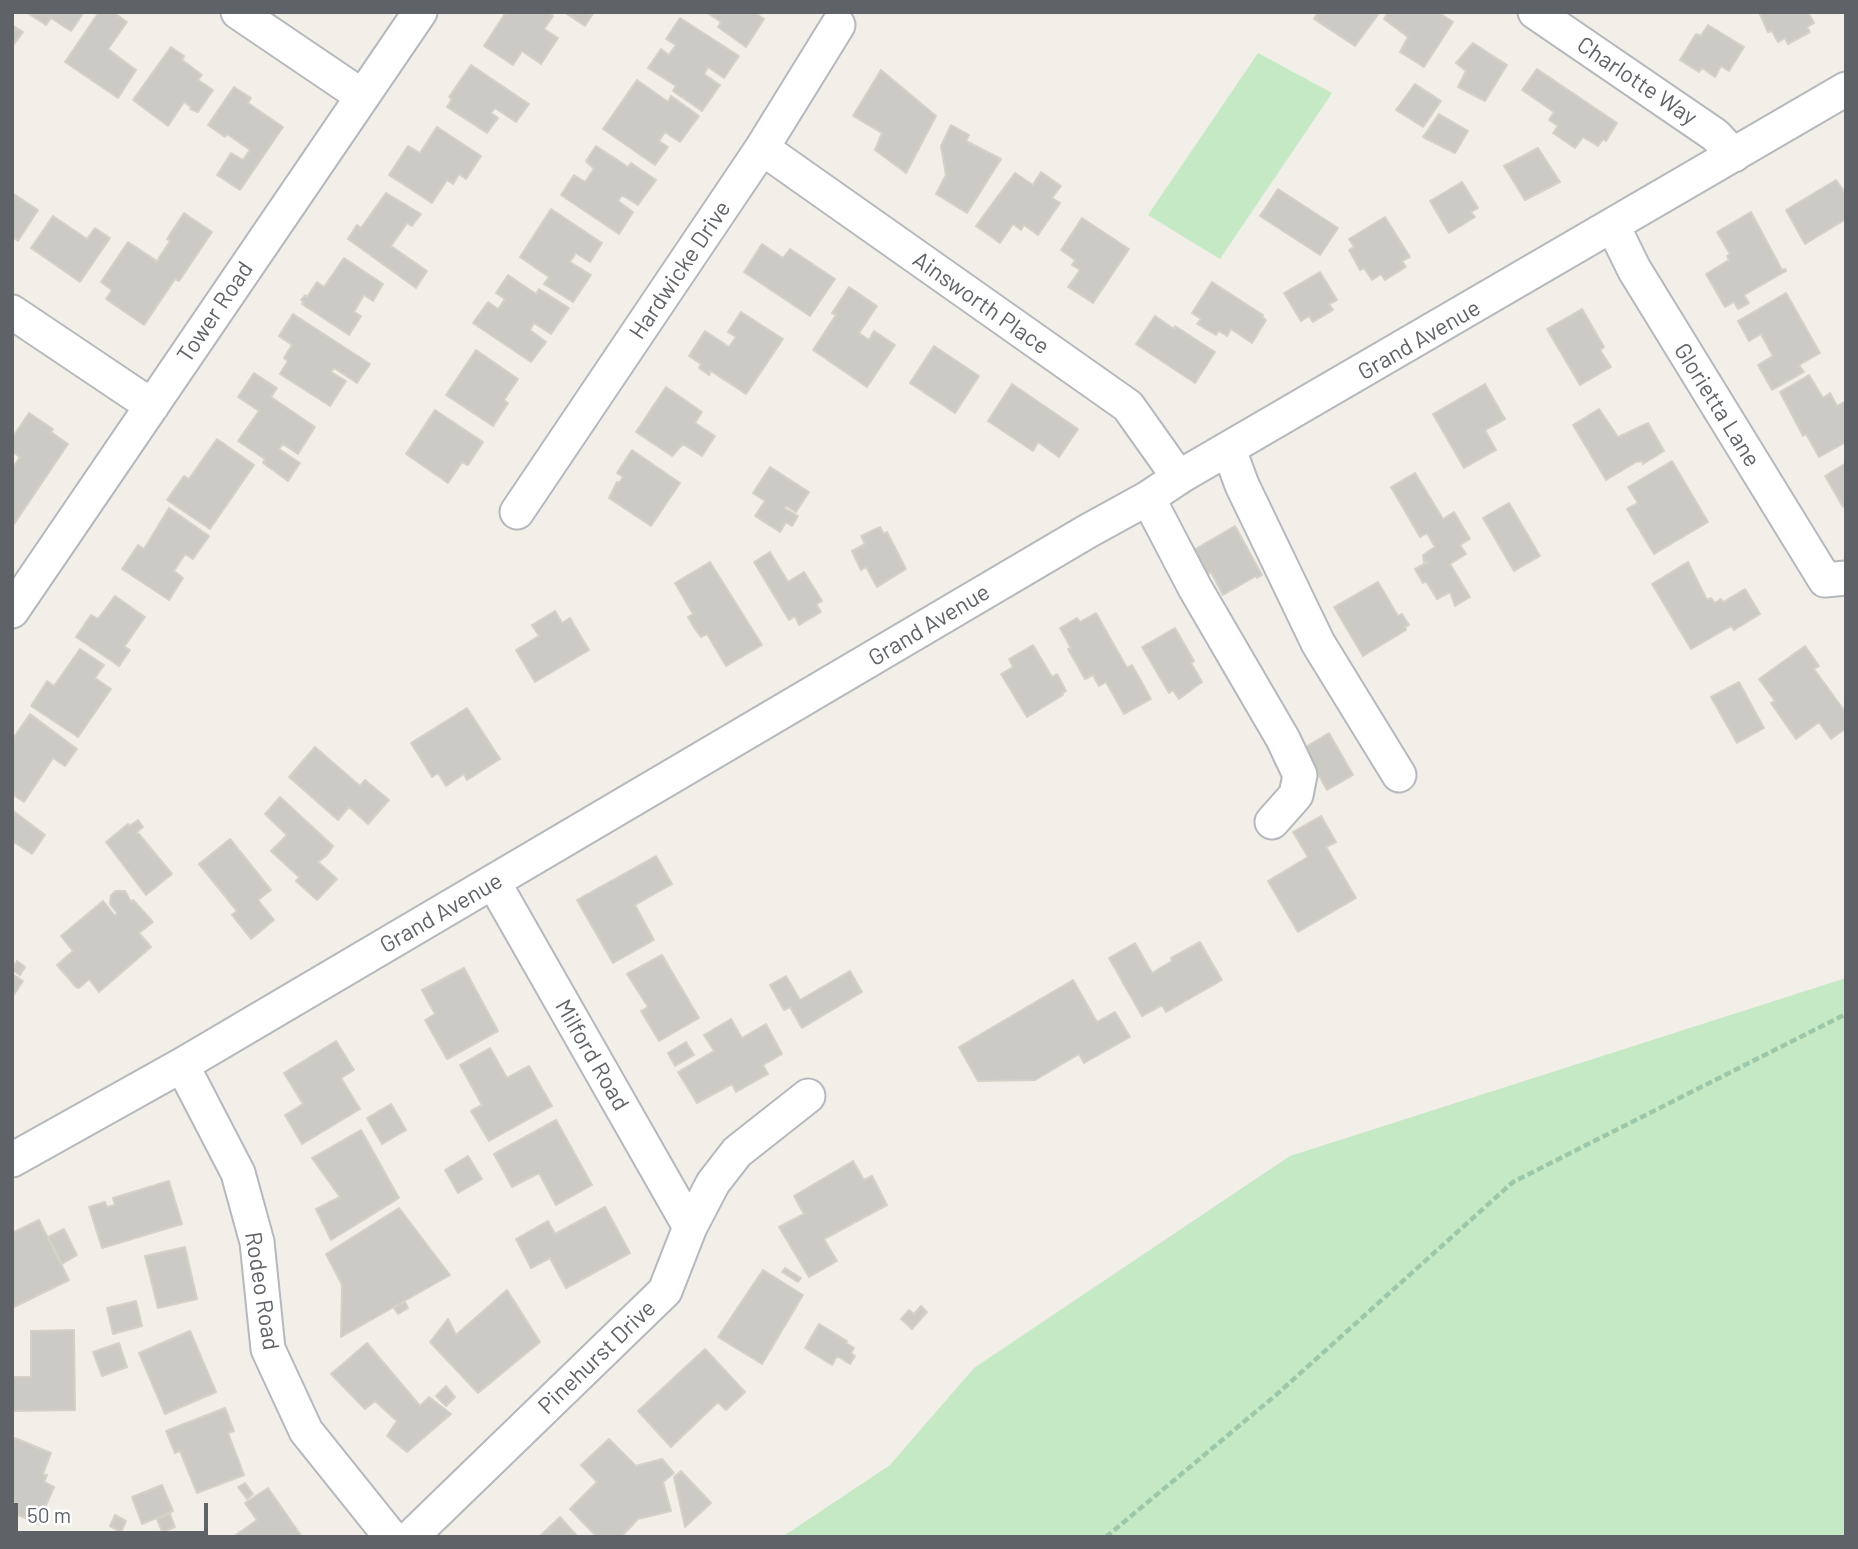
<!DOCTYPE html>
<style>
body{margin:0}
#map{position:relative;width:1858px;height:1549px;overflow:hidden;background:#f1efe8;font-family:Barlow,sans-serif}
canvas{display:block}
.frame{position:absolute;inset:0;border:14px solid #5f6368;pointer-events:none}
.scale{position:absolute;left:14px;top:1503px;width:194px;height:32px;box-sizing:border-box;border:4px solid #5f6368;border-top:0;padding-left:9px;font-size:21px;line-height:24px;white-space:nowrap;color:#5f6368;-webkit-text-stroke:5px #fff;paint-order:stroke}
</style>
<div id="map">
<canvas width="1858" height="1549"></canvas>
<div class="frame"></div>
<div class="scale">50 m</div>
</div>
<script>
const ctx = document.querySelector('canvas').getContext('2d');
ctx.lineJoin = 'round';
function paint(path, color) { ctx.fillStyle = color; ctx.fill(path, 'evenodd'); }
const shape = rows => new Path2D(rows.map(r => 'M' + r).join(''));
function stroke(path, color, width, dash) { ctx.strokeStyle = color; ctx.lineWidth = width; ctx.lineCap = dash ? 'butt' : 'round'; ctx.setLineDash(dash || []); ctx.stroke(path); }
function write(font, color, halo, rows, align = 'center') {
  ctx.font = font + ' Barlow,sans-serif'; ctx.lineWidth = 6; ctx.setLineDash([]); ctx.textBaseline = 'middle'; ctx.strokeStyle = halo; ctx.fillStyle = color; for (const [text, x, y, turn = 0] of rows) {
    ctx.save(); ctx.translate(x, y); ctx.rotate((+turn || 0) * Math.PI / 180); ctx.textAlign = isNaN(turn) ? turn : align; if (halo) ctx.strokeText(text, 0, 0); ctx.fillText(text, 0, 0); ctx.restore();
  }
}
const green = shape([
 [1258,53,1332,93,1220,259,1148,215],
 [1846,978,1846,1537,782,1537,890,1465,974,1368,1290,1156]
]);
const building = shape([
 [26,12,84,12,71,31,51,18,46,25,26,12],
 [99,12,113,12,127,22,108,49,136,70,118,98,65,62,99,12],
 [506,12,548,12,553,16,544,29,558,38,541,64,522,51,513,65,484,46,506,12],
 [564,12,594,12,585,26,564,12],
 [706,12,754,12,764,19,746,47,718,27,721,22,706,12],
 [1318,12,1380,12,1355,46,1314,19,1318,12],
 [1388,12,1438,12,1453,22,1424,67,1400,52,1408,37,1384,19,1388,12],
 [1759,12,1808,12,1814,23,1807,27,1810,32,1788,44,1785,38,1778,42,1772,31,1768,32,1759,12],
 [680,18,739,56,724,78,708,67,704,74,720,85,702,111,673,91,676,86,648,68,661,49,669,55,676,45,666,39,680,18],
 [12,25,23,32,12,47,12,25],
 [1708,25,1744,47,1729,71,1721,66,1715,77,1702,68,1699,72,1680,60,1696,34,1701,36,1708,25],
 [1473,43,1507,65,1485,101,1458,87,1466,71,1456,63,1473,43],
 [171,47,184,56,182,60,202,75,198,80,213,90,198,112,190,109,191,107,184,102,168,126,133,100,171,47],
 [471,65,529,104,516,122,495,108,491,113,498,118,487,133,447,107,452,99,449,97,471,65],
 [1537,69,1617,123,1606,141,1603,139,1598,146,1583,137,1575,148,1553,133,1558,126,1549,120,1554,112,1522,90,1537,69],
 [881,70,936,116,906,173,875,150,882,133,853,116,881,70],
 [637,80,668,102,671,96,699,116,680,142,665,132,659,141,668,147,655,165,603,129,637,80],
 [1415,84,1441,101,1423,127,1396,110,1415,84],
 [234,87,251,98,248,103,283,127,240,190,217,175,231,153,243,160,250,150,227,134,225,137,208,125,234,87],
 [1439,114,1468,131,1455,153,1423,137,1439,114],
 [951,125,969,135,966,141,1001,159,967,213,936,194,946,175,941,146,951,125],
 [437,127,481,156,466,179,459,174,453,184,447,180,432,203,389,175,408,146,420,153,437,127],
 [596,146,628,167,631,163,656,180,638,205,622,195,618,201,633,212,619,234,561,195,574,175,585,182,594,169,586,161,596,146],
 [1538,148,1560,182,1525,200,1504,166,1538,148],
 [1041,172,1061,186,1052,198,1060,203,1038,235,1024,225,1021,230,1013,224,1000,243,976,226,1015,173,1033,185,1041,172],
 [1836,180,1846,194,1846,219,1805,244,1786,210,1836,180],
 [1462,182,1478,208,1471,212,1475,217,1449,233,1430,201,1462,182],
 [1278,189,1338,228,1320,255,1260,216,1278,189],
 [12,193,38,210,18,241,12,237,12,193],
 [386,193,421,214,412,226,407,223,391,246,427,271,416,288,348,239,357,225,361,228,386,193],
 [551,209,602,243,590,262,576,253,570,262,591,275,573,302,544,284,549,277,520,257,551,209],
 [1751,212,1782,270,1785,269,1786,271,1744,295,1749,303,1738,309,1734,302,1725,307,1706,274,1729,260,1727,256,1730,254,1717,232,1751,212],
 [184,213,212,232,179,281,175,279,144,325,106,299,112,290,101,282,128,242,157,261,170,241,167,239,184,213],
 [53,216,87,239,95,228,110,238,80,282,31,248,53,216],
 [1385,217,1410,257,1402,261,1406,267,1385,280,1381,274,1372,280,1364,268,1360,270,1349,250,1354,247,1349,239,1385,217],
 [1082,218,1129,249,1093,303,1068,287,1080,270,1072,265,1075,260,1061,250,1082,218],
 [762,244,783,258,790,249,835,279,810,316,744,272,762,244],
 [344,258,383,284,373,301,364,295,354,312,361,316,349,335,302,304,304,302,301,300,305,295,307,297,317,282,324,287,344,258],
 [1320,272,1337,300,1329,304,1333,310,1313,322,1309,316,1301,321,1284,293,1320,272],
 [508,275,536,294,539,289,569,308,551,334,534,323,530,330,546,342,531,362,473,323,488,302,498,309,505,299,496,293,508,275],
 [1212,282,1263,315,1262,317,1266,320,1252,343,1231,329,1227,336,1219,331,1216,335,1197,324,1201,319,1192,313,1212,282],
 [849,287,877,306,859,333,869,340,874,331,895,345,867,387,813,350,836,315,832,313,849,287],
 [1786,293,1820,353,1799,365,1804,372,1772,390,1758,365,1773,356,1761,334,1749,341,1738,321,1786,293],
 [1582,309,1604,347,1600,350,1611,367,1580,385,1547,329,1582,309],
 [741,312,783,339,746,394,711,371,709,375,699,368,701,364,689,356,705,331,729,347,736,337,728,332,741,312],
 [293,314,370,364,357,383,334,368,331,372,346,381,330,406,280,374,288,361,284,358,292,345,279,336,293,314],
 [1155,316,1174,329,1175,326,1215,352,1195,383,1136,344,1155,316],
 [934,346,979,376,955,413,910,383,934,346],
 [476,350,518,379,504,400,508,403,493,426,446,395,476,350],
 [254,373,277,388,271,397,315,427,298,454,283,444,279,449,300,463,288,481,263,463,265,459,238,441,259,411,238,397,254,373],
 [1809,375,1823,398,1830,393,1837,406,1846,401,1846,442,1819,457,1806,434,1803,436,1780,392,1809,375],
 [1012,384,1078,429,1059,457,1038,442,1033,451,988,421,1012,384],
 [1485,384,1505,419,1485,430,1496,450,1464,468,1433,414,1485,384],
 [666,387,702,412,695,423,715,436,702,456,683,444,672,456,636,432,666,387],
 [1599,409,1618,437,1648,423,1664,451,1643,464,1642,461,1636,462,1606,480,1573,425,1599,409],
 [435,410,483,442,468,465,462,462,448,483,406,454,435,410],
 [29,413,53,429,51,432,68,444,12,527,12,469,20,457,12,452,12,438,29,413],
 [217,439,254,465,210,529,167,500,184,476,189,479,217,439],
 [632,450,680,483,651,526,609,498,617,482,619,483,623,477,617,473,632,450],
 [1672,461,1708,522,1654,554,1627,509,1638,503,1628,487,1672,461],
 [1846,463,1846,505,1843,507,1825,476,1846,463],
 [770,467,809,492,796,512,786,506,784,508,798,516,792,526,786,522,780,532,755,516,765,501,753,493,770,467],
 [1415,473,1443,519,1454,512,1470,539,1460,545,1466,554,1450,564,1470,597,1455,606,1450,592,1437,599,1426,581,1423,583,1415,569,1428,562,1424,562,1423,555,1435,547,1427,533,1420,537,1391,487,1415,473],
 [1509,503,1540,556,1514,571,1483,518,1509,503],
 [169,508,209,536,193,559,185,554,174,571,183,578,169,600,122,569,138,545,144,549,169,508],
 [1235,526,1262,575,1257,578,1256,576,1223,595,1211,572,1206,575,1192,551,1235,526],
 [880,527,884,534,887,532,906,569,877,587,866,567,861,570,852,551,865,544,861,536,880,527],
 [770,552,788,582,804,572,822,601,816,604,821,612,799,625,795,616,789,620,754,562,770,552],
 [710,562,762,645,726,666,707,634,701,637,695,629,688,617,693,614,675,583,710,562],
 [1688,562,1707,600,1711,598,1715,603,1721,599,1723,602,1745,589,1760,614,1734,630,1731,626,1691,649,1652,584,1688,562],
 [1378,582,1398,616,1402,614,1409,625,1405,627,1406,630,1363,656,1334,607,1378,582],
 [115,596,145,617,124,647,130,650,119,666,76,637,91,615,98,619,115,596],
 [555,611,562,623,570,618,589,650,535,682,516,650,539,636,532,625,555,611],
 [1096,613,1127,668,1132,665,1151,699,1124,714,1106,682,1099,686,1093,675,1085,679,1068,649,1071,648,1060,628,1077,618,1080,622,1096,613],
 [1175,628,1194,661,1191,663,1202,682,1179,699,1173,690,1169,693,1142,647,1175,628],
 [1033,645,1052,677,1057,674,1066,691,1062,693,1063,695,1027,717,1001,674,1013,667,1009,659,1033,645],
 [1805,646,1819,666,1814,669,1846,713,1846,728,1831,739,1819,722,1796,739,1771,703,1775,701,1759,679,1805,646],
 [80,649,104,665,95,678,111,689,78,737,31,706,47,681,54,686,80,649],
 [1739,682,1764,728,1737,743,1711,697,1739,682],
 [467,708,500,759,467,780,464,774,446,786,438,773,432,777,411,743,467,708],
 [30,714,77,749,65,766,53,758,24,802,12,794,12,740,30,714],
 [1329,733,1353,775,1327,790,1304,748,1329,733],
 [315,747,360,786,365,780,389,800,368,824,349,807,338,820,289,777,315,747],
 [280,797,333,846,327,855,318,862,337,879,317,900,296,881,299,877,271,851,287,835,265,814,280,797],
 [12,810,45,835,32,854,14,842,12,846,12,810],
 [1321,816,1336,842,1326,847,1356,898,1298,932,1268,881,1308,857,1293,832,1321,816],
 [138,820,143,827,136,833,139,834,172,874,146,895,106,842,128,824,130,826,138,820],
 [230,839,271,890,258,900,274,920,251,939,232,915,237,911,199,864,230,839],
 [656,856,672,884,635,905,654,940,613,963,577,900,656,856],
 [116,891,125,891,131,902,133,900,153,922,139,933,151,947,99,992,89,979,79,988,76,987,57,965,73,951,61,936,103,901,115,916,117,913,110,904,111,895,116,891],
 [1200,942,1222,980,1166,1012,1162,1005,1142,1016,1109,958,1135,943,1152,973,1172,961,1171,958,1200,942],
 [662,955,699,1018,659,1041,641,1011,648,1007,627,974,662,955],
 [17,961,25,967,20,975,12,970,17,961],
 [464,968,498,1031,447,1059,425,1020,435,1014,422,990,464,968],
 [850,971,862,992,802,1028,790,1007,784,1010,770,985,786,976,800,1000,850,971],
 [12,974,23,981,13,996,12,995,12,974],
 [1073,980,1097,1022,1115,1012,1130,1037,1084,1063,1079,1054,1035,1080,978,1081,959,1047,1073,980],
 [731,1019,742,1038,766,1024,782,1054,763,1065,768,1074,736,1092,732,1084,697,1103,678,1072,714,1051,704,1035,731,1019],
 [336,1041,354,1070,341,1078,360,1109,302,1144,285,1115,303,1104,284,1073,336,1041],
 [686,1042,694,1055,675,1066,668,1053,686,1042],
 [490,1048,507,1078,529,1066,552,1106,489,1141,471,1111,482,1105,460,1065,490,1048],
 [391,1104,406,1130,382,1144,367,1118,391,1104],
 [556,1120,592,1185,556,1205,539,1173,512,1187,494,1154,556,1120],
 [361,1130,399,1198,331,1240,316,1209,340,1197,312,1158,361,1130],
 [468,1156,482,1179,458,1193,445,1170,468,1156],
 [853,1161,864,1180,872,1176,887,1205,824,1239,837,1261,809,1277,779,1227,804,1214,794,1196,853,1161],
 [169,1181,182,1224,102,1248,89,1207,105,1202,107,1207,115,1205,113,1198,169,1181],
 [605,1207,630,1253,566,1288,550,1258,531,1268,516,1239,548,1221,555,1234,605,1207],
 [399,1208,450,1275,341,1337,342,1285,326,1254,399,1208],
 [39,1220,69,1280,12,1308,12,1233,39,1220],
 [64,1229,77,1255,62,1264,48,1237,64,1229],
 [185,1247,197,1299,158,1308,145,1256,185,1247],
 [785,1268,801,1278,798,1282,782,1272,785,1268],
 [763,1270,803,1295,762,1364,718,1337,763,1270],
 [507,1290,540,1342,478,1393,430,1342,448,1319,456,1335,507,1290],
 [136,1301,142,1326,113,1334,107,1308,136,1301],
 [405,1302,408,1308,398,1314,394,1308,405,1302],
 [921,1306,927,1312,912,1329,901,1319,909,1310,914,1314,921,1306],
 [819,1324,847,1341,846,1343,854,1348,851,1353,855,1356,850,1364,837,1356,832,1365,805,1348,819,1324],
 [74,1330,75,1410,12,1411,12,1377,31,1377,31,1331,74,1330],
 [190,1331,216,1392,165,1414,139,1353,190,1331],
 [119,1343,127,1367,102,1376,93,1352,119,1343],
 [367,1343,420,1406,429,1397,451,1414,407,1452,387,1436,397,1421,375,1401,365,1409,331,1374,367,1343],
 [705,1349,745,1392,726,1410,718,1402,671,1447,638,1411,705,1349],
 [446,1386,455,1397,446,1406,436,1396,446,1386],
 [225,1408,234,1431,228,1433,244,1475,197,1493,180,1451,175,1453,166,1431,225,1408],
 [15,1438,51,1453,43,1474,47,1475,44,1482,54,1487,38,1524,12,1512,12,1445,15,1438],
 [609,1439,636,1466,662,1459,674,1473,663,1482,671,1511,638,1519,621,1537,597,1537,570,1509,597,1482,581,1465,609,1439],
 [681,1471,711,1503,685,1527,674,1477,681,1471],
 [245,1483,253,1494,247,1499,238,1487,245,1483],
 [162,1485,173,1511,142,1524,132,1497,162,1485],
 [268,1488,302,1537,233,1537,257,1520,245,1503,268,1488],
 [170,1514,175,1527,162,1532,157,1519,170,1514],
 [115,1515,126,1521,121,1532,110,1526,115,1515],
 [560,1517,578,1537,539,1537,560,1517]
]);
const path = shape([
 [1106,1537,1276,1395,1513,1182,1846,1014]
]);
const minor = shape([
 [238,12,362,96],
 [1535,12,1715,135,1734,155],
 [762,148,1128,406,1177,475,1181,476],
 [1613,226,1634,269,1825,580,1846,578],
 [12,312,152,406],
 [1229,450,1242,485,1318,643,1399,775],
 [1148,498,1195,588,1283,739,1300,775,1296,795,1272,822],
 [517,512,762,148,838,25],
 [12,611,420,12],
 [494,883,690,1227],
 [182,1065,238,1173,257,1242,268,1349,306,1431,391,1537],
 [12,1160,182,1065,1088,531,1148,498,1181,476,1846,89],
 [411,1537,665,1291,690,1227,713,1183,737,1152,808,1096]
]);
const streetNames = [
 ["Charlotte Way",1637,81,34],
 ["Hardwicke Drive",680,270,-56],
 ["Ainsworth Place",981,303,35],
 ["Tower Road",215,312,-56],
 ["Grand Avenue",1419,340,-30],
 ["Glorietta Lane",1717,405,58],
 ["Grand Avenue",929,625,-31],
 ["Grand Avenue",441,913,-30],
 ["Milford Road",592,1055,60],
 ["Rodeo Road",262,1291,81],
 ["Pinehurst Drive",597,1357,-44]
];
paint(green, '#c5e8c5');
paint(building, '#cccac5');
stroke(building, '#d6d1c6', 2);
stroke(minor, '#b5b8bc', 37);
stroke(path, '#9cc7a9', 4.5, [7, 3.5]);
stroke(minor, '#fff', 33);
write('23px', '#5f6368', '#fff', streetNames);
</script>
